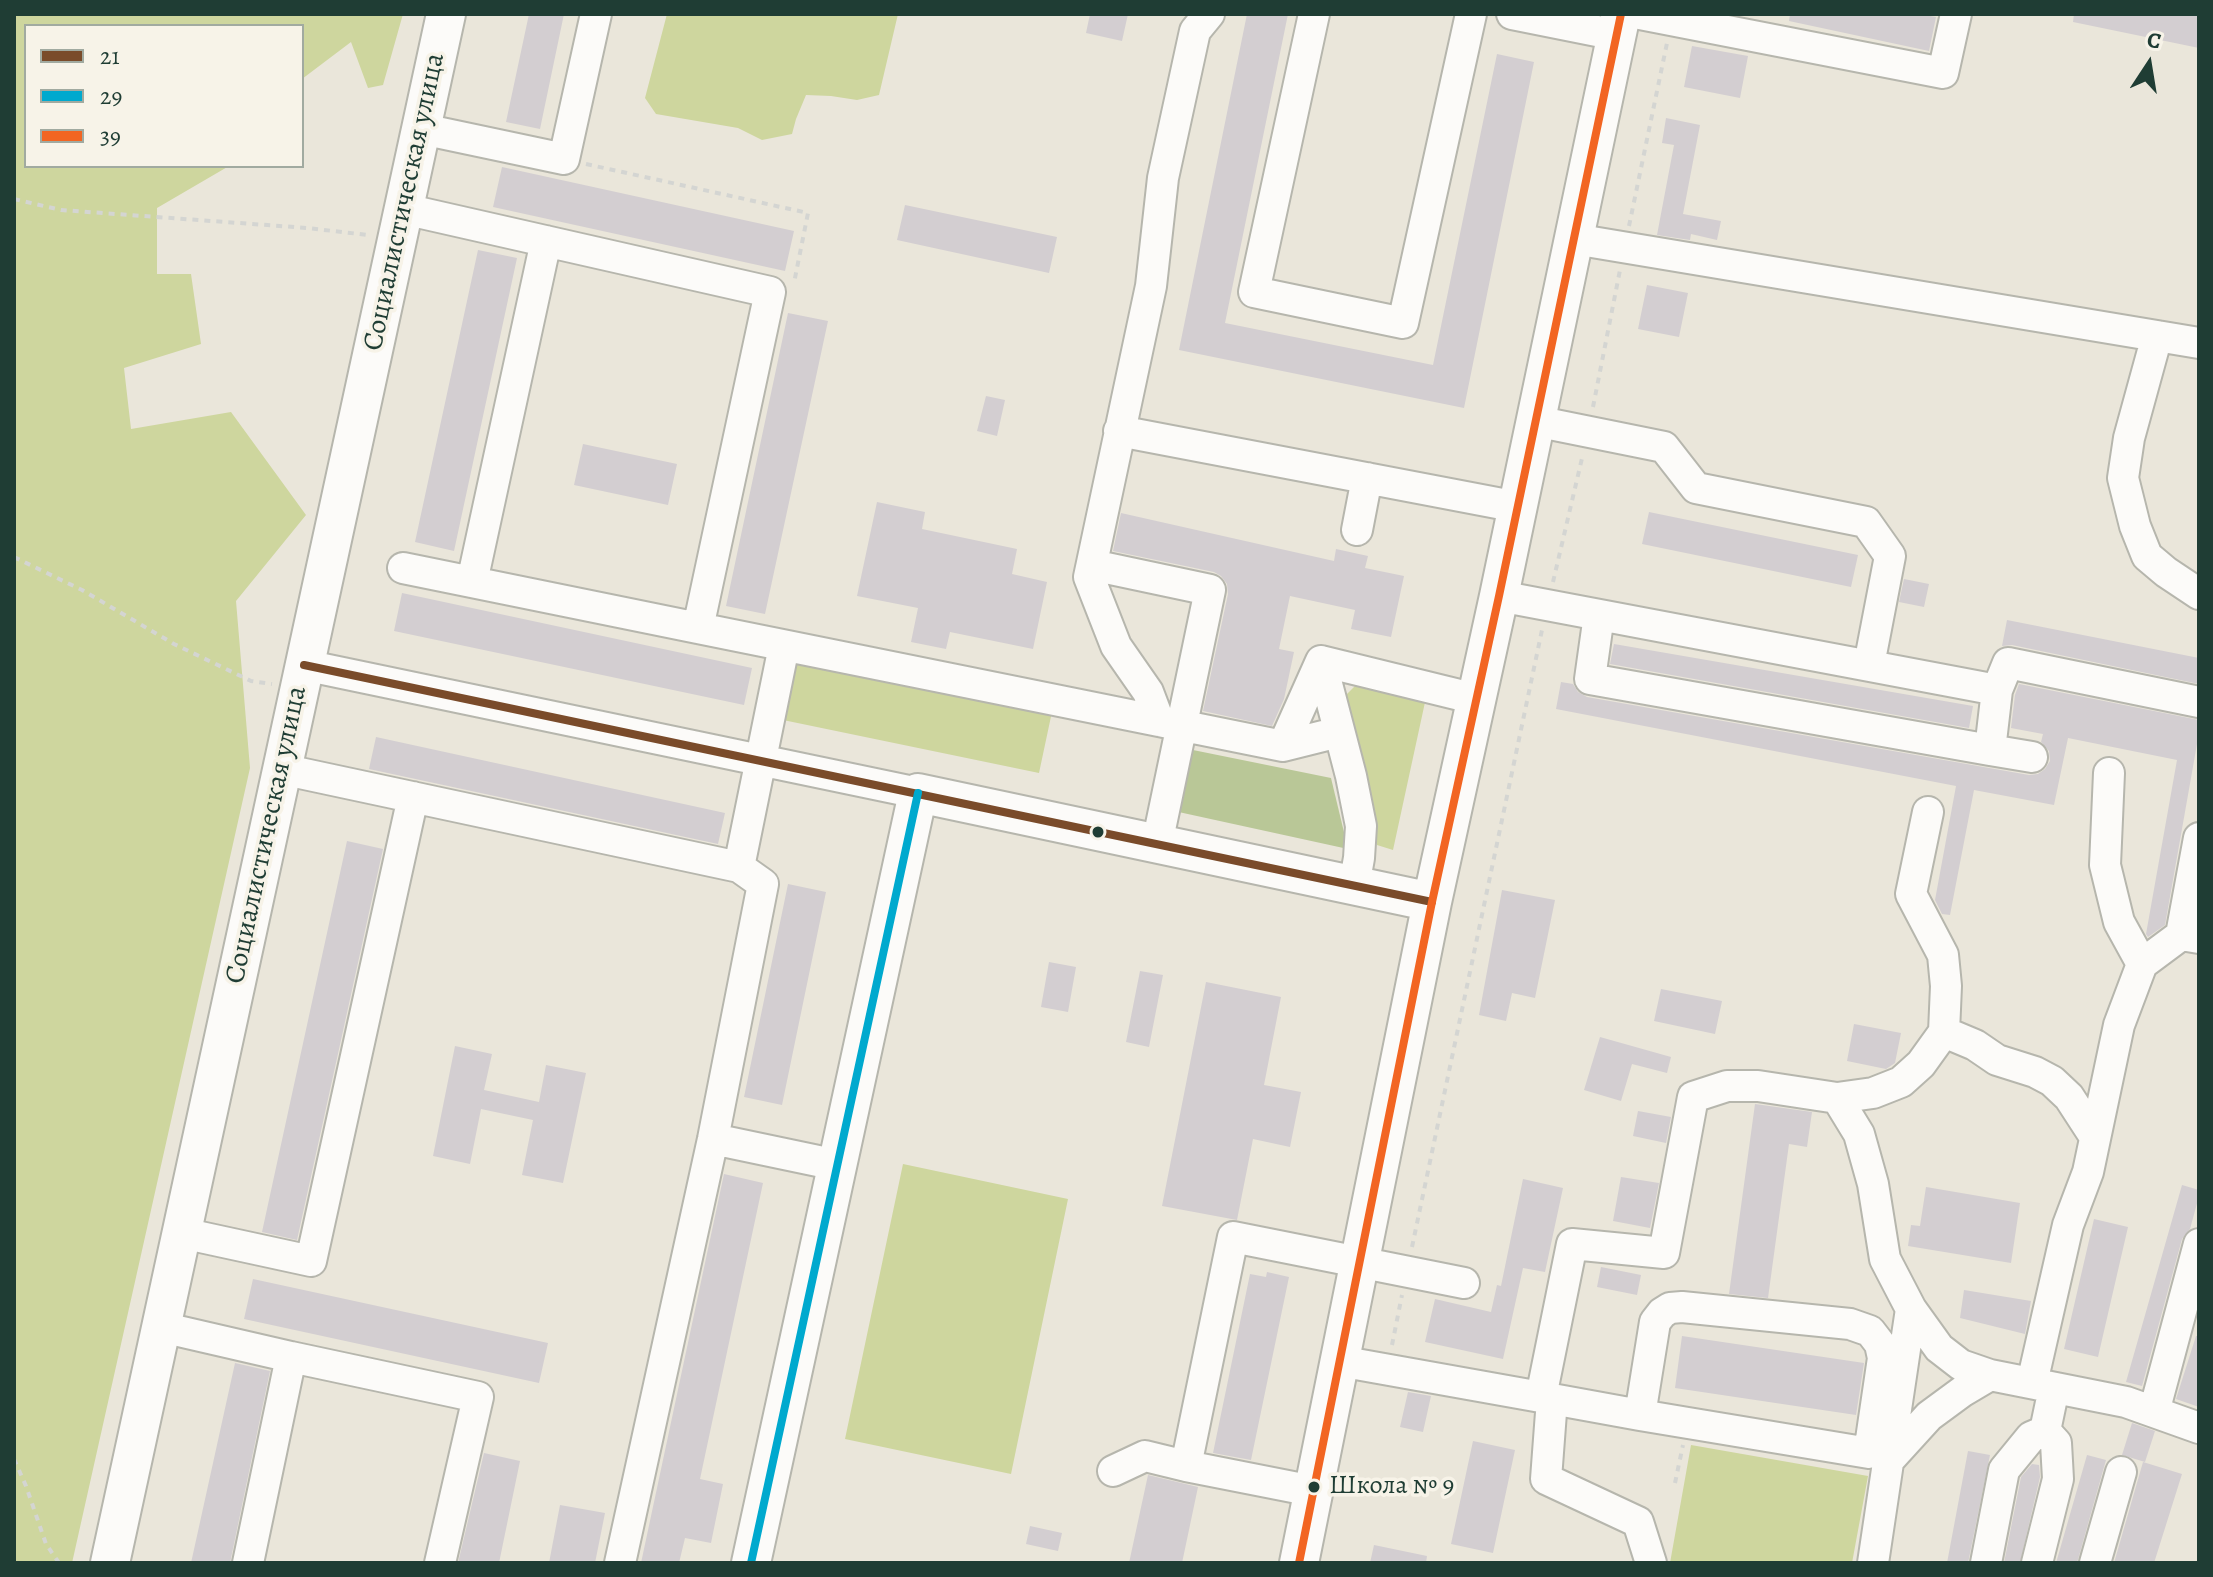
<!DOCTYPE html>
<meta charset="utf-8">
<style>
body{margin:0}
#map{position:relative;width:2213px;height:1577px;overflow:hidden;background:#eae6da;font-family:Alegreya,serif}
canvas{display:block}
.frame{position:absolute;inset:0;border:16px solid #1f3d34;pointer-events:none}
.legend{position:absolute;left:24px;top:24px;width:280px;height:144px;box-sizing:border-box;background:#f7f3e8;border:2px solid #a1aaa0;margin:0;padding:10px 14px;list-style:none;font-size:24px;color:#1f3d34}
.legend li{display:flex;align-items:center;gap:16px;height:40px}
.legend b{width:40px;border:2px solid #a1aaa0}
.north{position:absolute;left:2109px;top:24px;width:80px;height:80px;-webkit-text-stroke:6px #f7f3e8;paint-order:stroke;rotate:12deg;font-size:22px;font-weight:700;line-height:32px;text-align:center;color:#1f3d34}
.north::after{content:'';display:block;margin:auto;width:28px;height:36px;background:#1f3d34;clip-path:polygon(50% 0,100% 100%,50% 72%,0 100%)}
</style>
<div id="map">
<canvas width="2213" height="1577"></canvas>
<div class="frame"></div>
<ul class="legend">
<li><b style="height:10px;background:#7a4b2a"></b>21</li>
<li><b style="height:10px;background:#00a9ce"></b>29</li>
<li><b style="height:10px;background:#f26522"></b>39</li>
</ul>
<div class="north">С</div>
</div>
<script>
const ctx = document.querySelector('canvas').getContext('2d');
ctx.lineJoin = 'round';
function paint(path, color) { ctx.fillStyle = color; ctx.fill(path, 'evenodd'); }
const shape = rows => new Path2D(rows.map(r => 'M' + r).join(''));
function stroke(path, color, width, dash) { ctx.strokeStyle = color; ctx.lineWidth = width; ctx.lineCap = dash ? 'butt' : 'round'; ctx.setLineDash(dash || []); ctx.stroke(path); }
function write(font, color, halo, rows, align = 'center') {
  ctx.font = font + ' Alegreya,serif'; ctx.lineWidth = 7; ctx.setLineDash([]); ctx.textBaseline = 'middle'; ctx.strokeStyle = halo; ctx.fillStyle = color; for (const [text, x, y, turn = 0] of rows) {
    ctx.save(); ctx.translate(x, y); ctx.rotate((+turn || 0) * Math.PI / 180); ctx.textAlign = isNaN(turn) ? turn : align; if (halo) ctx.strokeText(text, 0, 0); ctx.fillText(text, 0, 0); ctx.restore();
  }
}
const green = shape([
 [14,14,403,14,383,85,368,88,351,42,302,79,302,26,26,26,26,166,229,166,157,208,157,274,191,274,201,344,124,368,131,429,231,412,306,515,236,601,250,768,72,1563,14,1563,14,374,16,360,14,359],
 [667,14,898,14,879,95,857,100,831,96,806,95,796,119,792,134,762,140,738,128,656,114,645,98],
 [797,653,1053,707,1039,773,783,720],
 [1362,679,1427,693,1393,850,1377,845,1337,704],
 [903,1164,1068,1199,1011,1474,845,1439],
 [1691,1445,1868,1476,1852,1563,1670,1563]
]);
const forest = shape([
 [1188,749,1331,778,1348,849,1174,811]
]);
const building = shape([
 [529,14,564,14,540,129,506,122],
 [1090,14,1128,14,1122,41,1086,33],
 [1247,14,1288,14,1225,323,1433,365,1497,54,1534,62,1464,408,1179,350],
 [1790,14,1919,14,1936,17,1929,51,1789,21],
 [2074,14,2199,14,2199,48,2073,22],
 [1692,46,1748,56,1740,98,1684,87],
 [1666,118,1700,125,1683,214,1721,221,1717,240,1691,234,1690,240,1657,235,1674,145,1662,143],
 [502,167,794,231,785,271,493,207],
 [905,205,1057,237,1049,273,897,240],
 [478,250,517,258,454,551,415,542],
 [1647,285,1688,293,1679,337,1638,329],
 [788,313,828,321,765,614,726,606],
 [986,396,1005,400,997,436,977,431],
 [583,444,677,464,668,505,574,485],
 [877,502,925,512,922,529,1017,549,1012,574,1047,582,1033,649,950,632,946,649,911,642,918,608,857,596],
 [1649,512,1858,555,1851,587,1642,544],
 [1121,513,1334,561,1336,549,1368,556,1365,568,1404,576,1391,637,1351,629,1355,610,1290,596,1279,649,1294,652,1284,699,1272,726,1203,711,1228,594,1227,584,1221,576,1214,572,1113,551],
 [1904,579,1929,584,1924,607,1899,602],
 [402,593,752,668,744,705,394,631],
 [2007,620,2199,658,2199,684,2012,645,2002,646],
 [1614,644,1973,706,1969,728,1610,664],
 [1561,682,1573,684,1578,692,1587,697,2029,775,2038,774,2045,769,2050,761,2049,751,2041,742,2043,734,2011,728,2015,695,2019,684,2199,720,2199,745,2197,744,2165,925,2148,937,2146,934,2177,760,2068,738,2054,805,1974,790,1950,915,1942,914,1935,900,1956,786,1556,709],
 [376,737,725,813,718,844,369,769],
 [347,841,383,849,297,1240,262,1232],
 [788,884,826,892,782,1105,744,1097],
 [1502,890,1555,900,1535,998,1512,993,1506,1021,1479,1015],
 [1049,962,1076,967,1068,1012,1041,1007],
 [1140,971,1163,975,1149,1047,1126,1042],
 [1206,982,1281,997,1264,1085,1301,1092,1290,1147,1253,1139,1237,1220,1162,1206],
 [1661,989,1722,1001,1715,1034,1654,1021],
 [1854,1024,1901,1033,1895,1063,1886,1069,1847,1061],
 [1600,1037,1671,1057,1667,1073,1632,1064,1621,1101,1584,1090],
 [455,1046,492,1054,484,1090,539,1102,546,1065,586,1073,563,1183,522,1175,533,1120,481,1109,470,1164,433,1156],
 [1755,1104,1812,1112,1807,1147,1789,1144,1768,1298,1729,1294],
 [1638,1111,1671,1117,1666,1143,1633,1136],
 [724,1174,763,1183,700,1479,723,1484,711,1543,685,1538,679,1563,641,1563],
 [1621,1177,1659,1183,1650,1228,1613,1221],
 [1523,1179,1563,1188,1545,1272,1523,1268,1503,1359,1425,1342,1435,1299,1491,1312,1497,1285,1501,1286],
 [2182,1185,2199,1190,2199,1196,2190,1229,2182,1239,2142,1386,2126,1382],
 [1926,1187,2020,1203,2011,1263,1908,1246,1911,1225,1920,1226],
 [2094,1219,2128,1227,2098,1357,2064,1349],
 [1601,1267,1641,1275,1637,1295,1597,1287],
 [1267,1272,1289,1277,1251,1460,1213,1453,1250,1274,1266,1277],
 [253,1279,548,1343,539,1383,244,1319],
 [1964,1290,2031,1301,2025,1334,1960,1318],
 [1682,1336,1864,1363,1856,1415,1675,1388],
 [2196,1336,2199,1336,2199,1407,2176,1399],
 [235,1363,270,1371,230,1563,191,1563],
 [1408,1392,1431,1396,1423,1432,1400,1427],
 [2132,1423,2155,1431,2145,1462,2122,1455],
 [1473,1441,1515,1450,1493,1553,1451,1544],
 [1968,1451,1990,1455,1968,1563,1947,1563],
 [484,1453,520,1461,499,1563,458,1563],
 [2087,1455,2106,1460,2077,1563,2056,1563],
 [2143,1462,2182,1474,2154,1563,2114,1563],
 [2032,1464,2039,1465,2040,1477,2020,1563,2004,1563,2021,1477],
 [1148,1475,1198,1487,1182,1563,1129,1563],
 [560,1505,605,1513,595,1563,549,1563],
 [1030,1526,1062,1533,1058,1551,1026,1544],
 [1374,1545,1427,1556,1426,1563,1370,1563]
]);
const path = shape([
 [586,164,808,213,794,283],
 [14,199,61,210,307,228,368,235],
 [1629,226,1667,43],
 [1593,407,1620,270],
 [14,557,82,590,174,644,251,681,272,684],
 [1553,582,1583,454],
 [1412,1247,1542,630],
 [1392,1345,1402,1295],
 [14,1459,26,1486,46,1544,59,1563],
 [1675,1483,1683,1445]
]);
const minor = shape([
 [1314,14,1254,292,1403,323,1471,14],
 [1512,14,1617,35],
 [1640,14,1943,73,1956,14],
 [422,129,564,159,596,14],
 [1574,239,2199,343],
 [2157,336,2129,438,2123,478,2135,526,2147,556,2166,572,2199,594],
 [1535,421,1664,447,1696,488,1866,522,1890,556,1869,665],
 [1119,431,1518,507],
 [1357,530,1367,478],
 [1092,565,1210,590,1157,844],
 [403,568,698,628,770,292,404,209],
 [472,582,546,241],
 [1499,596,1997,690,2008,663,2199,702],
 [1599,615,1590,679,1990,750,1997,690],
 [698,628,1283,746,1339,732],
 [304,665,918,793],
 [1159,721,1148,692,1116,646,1089,577,1151,286,1163,178,1195,31,1209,14],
 [1283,746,1321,661],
 [1990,750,2032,757],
 [281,769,739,867],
 [2109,773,2105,865,2119,922,2142,964],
 [1354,886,1359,858,1361,826,1351,776,1321,661,1476,699],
 [2181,935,2199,838],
 [1944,1032,1975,1045,1997,1060,2035,1072,2052,1081,2069,1097,2095,1137],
 [1837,1098,1859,1134,1873,1184,1885,1259,1911,1309,1873,1563],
 [713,1139,837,1165],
 [182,1233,311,1261,413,797],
 [1911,1309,1939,1348,1961,1365,1990,1375],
 [161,1327,291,1357],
 [1339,1361,1552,1399,1546,1479,1638,1522,1651,1563],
 [2032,1383,2068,1225,2088,1172,2119,1025,2142,964,2181,935,2199,938],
 [1541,1397,1572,1244,1664,1253,1693,1097,1727,1086,1758,1086,1837,1098,1873,1093,1901,1082,1921,1064,1944,1032,1946,986,1943,955,1911,894,1928,812],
 [1552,1399,1640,1415,1688,1423,1869,1453,1883,1358,1880,1344,1870,1331,1850,1324,1682,1307,1670,1308,1662,1313,1655,1322,1640,1415],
 [2154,1412,2199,1244],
 [1888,1461,1929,1416,1963,1391,1990,1375,2126,1402,2199,1428],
 [1113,1471,1145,1456,1186,1466],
 [1313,1491,1186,1466,1233,1237,1464,1283],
 [248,1563,291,1357,478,1397,440,1563],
 [620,1563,713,1139,763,884,739,867,784,646],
 [1986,1563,2004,1470,2031,1437,2045,1431],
 [2037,1563,2058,1479,2056,1443,2045,1431,2054,1388],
 [2095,1563,2121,1472]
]);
const major = shape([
 [110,1563,446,14],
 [751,1563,918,793,1432,902],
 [1299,1563,1432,902,1499,596,1621,14]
]);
const bus1 = shape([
 [304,665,1432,902]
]);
const bus2 = shape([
 [751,1563,918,793]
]);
const bus3 = shape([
 [1299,1563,1432,902,1499,596,1621,14]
]);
const markers = [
 [1098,832,7,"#1f3d34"],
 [1314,1487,7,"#1f3d34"]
];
const busNames = [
 ["Школа № 9",1329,1487]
];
const streetNames = [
 ["Социалистическая улица",405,202,-78],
 ["Социалистическая улица",267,835,-78]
];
paint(green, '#ced69e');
paint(forest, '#b9c797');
paint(building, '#d3ced1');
stroke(minor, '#b6b6ad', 34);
stroke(major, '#b6b6ad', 42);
stroke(path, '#d4d5d2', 4, [6, 6]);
stroke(minor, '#fcfbf9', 30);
stroke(major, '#fcfbf9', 38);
stroke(bus1, '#7a4b2a', 8);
stroke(bus2, '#00a9ce', 8);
stroke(bus3, '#f26522', 8);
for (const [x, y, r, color] of markers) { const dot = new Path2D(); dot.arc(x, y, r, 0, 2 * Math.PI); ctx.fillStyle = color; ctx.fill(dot); stroke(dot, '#f7f3e8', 3); }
write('26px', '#1f3d34', '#f7f3e8', busNames, 'left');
write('28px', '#1f3d34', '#f7f3e8', streetNames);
</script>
